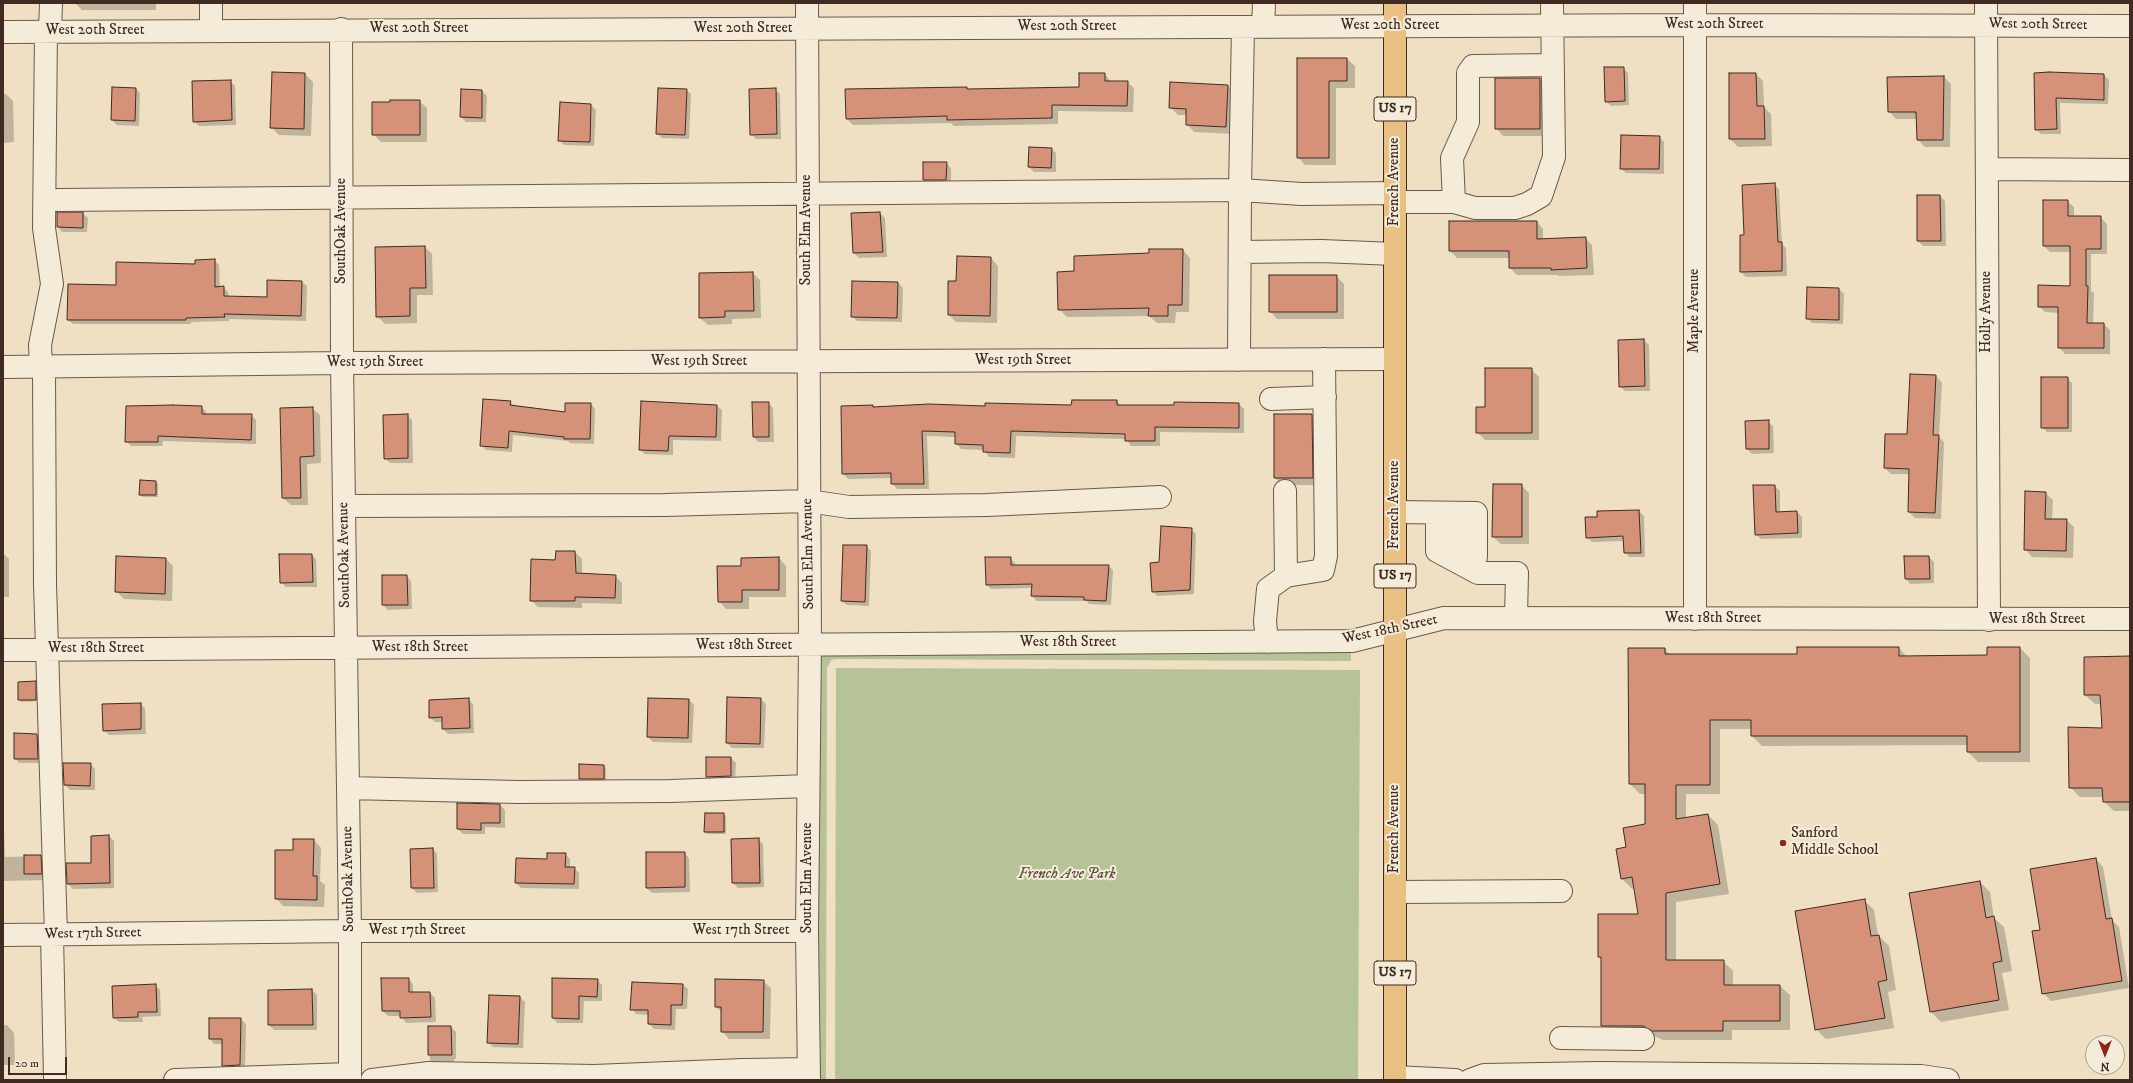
<!DOCTYPE html>
<style>
body{margin:0}
#map{position:relative;width:2133px;height:1083px;overflow:hidden;background:#efe0c4;font-family:"IM FELL DW Pica",serif}
canvas{display:block}
.frame{position:absolute;inset:0;border:4px solid #3f2b22;pointer-events:none}
.north{position:absolute;left:2085px;top:1035px;width:40px;height:40px;box-sizing:border-box;background:#f5ebd9;border:1px solid #ac9e90;border-radius:50%;rotate:180deg;font-size:11px;font-weight:700;line-height:16px;text-align:center;color:#3f2b22}
.north::after{content:'';display:block;margin:auto;width:14px;height:18px;background:#8f2418;clip-path:polygon(50% 0,100% 100%,50% 72%,0 100%)}
.scale{position:absolute;left:8px;top:1057px;width:59px;height:18px;box-sizing:border-box;border:2px solid #3f2b22;border-top:0;padding-left:5px;font-size:12px;line-height:14px;white-space:nowrap;color:#3f2b22;-webkit-text-stroke:3px #f5ebd9;paint-order:stroke}
</style>
<div id="map">
<canvas width="2133" height="1083"></canvas>
<div class="frame"></div>
<div class="north">N</div>
<div class="scale">20 m</div>
</div>
<script>
const ctx = document.querySelector('canvas').getContext('2d');
ctx.lineJoin = 'round';
function paint(path, color) { ctx.fillStyle = color; ctx.fill(path, 'evenodd'); }
const shape = rows => new Path2D(rows.map(r => 'M' + r).join(''));
function stroke(path, color, width, dash) { ctx.strokeStyle = color; ctx.lineWidth = width; ctx.lineCap = dash ? 'butt' : 'round'; ctx.setLineDash(dash || []); ctx.stroke(path); }
function write(font, color, halo, rows, align = 'center') {
  ctx.font = font + ' "IM FELL DW Pica",serif'; ctx.lineWidth = 4; ctx.setLineDash([]); ctx.textBaseline = 'middle'; ctx.strokeStyle = halo; ctx.fillStyle = color; for (const [text, x, y, turn = 0] of rows) {
    ctx.save(); ctx.translate(x, y); ctx.rotate((+turn || 0) * Math.PI / 180); ctx.textAlign = isNaN(turn) ? turn : align; if (halo) ctx.strokeText(text, 0, 0); ctx.fillText(text, 0, 0); ctx.restore();
  }
}
const green = shape([
 [1351,652,1351,661,836,659,831,660,827,668,826,1080,819,1080,817,931,819,656],
 [836,668,1360,670,1358,1080,835,1080]
]);
const shadow = shape([
 [75,3,156,3,156,10,82,10],
 [1298,59,1347,59,1355,66,1355,88,1336,88,1336,165,1305,165,1298,157],
 [1623,68,1628,73,1629,105,1611,106,1606,101],
 [273,73,305,74,313,82,311,136,279,135,271,127],
 [1105,74,1111,82,1127,82,1134,88,1133,112,1058,111,1058,124,954,126,951,123,853,125,847,119,967,88,969,90,1080,88],
 [1730,74,1756,74,1763,81,1764,107,1771,114,1772,146,1738,147,1730,139],
 [2035,74,2104,75,2109,80,2108,104,2060,103,2061,134,2041,134,2036,129],
 [1944,77,1951,84,1950,147,1925,147,1918,140,1917,119,1896,119,1889,111],
 [1539,79,1547,86,1547,136,1503,136,1496,128],
 [230,81,235,86,236,125,199,126,194,121],
 [1228,86,1235,93,1233,134,1194,132,1187,124,1187,115,1178,115,1170,107],
 [136,89,140,93,139,126,117,125,112,120],
 [775,89,780,94,781,139,756,139,751,134],
 [686,90,691,94,689,139,662,138,657,134],
 [482,91,487,96,486,122,466,122,461,117],
 [3,94,6,94,13,101,14,142,3,143],
 [419,101,427,108,427,142,381,142,373,134,373,103],
 [591,105,596,110,594,146,564,145,559,140],
 [1659,137,1664,142,1664,174,1626,173,1621,168],
 [1051,149,1056,153,1056,172,1034,172,1029,167],
 [946,163,951,168,951,184,928,185,924,180],
 [1774,184,1779,189,1782,244,1786,248,1787,276,1746,277,1741,272,1745,236],
 [1940,196,1945,201,1946,246,1923,246,1918,241],
 [2067,201,2074,207,2074,217,2100,217,2107,224,2107,254,2091,254,2091,291,2094,293,2093,324,2104,324,2110,330,2110,354,2065,354,2059,347,2059,313,2045,312,2039,306,2071,287,2071,252,2050,252,2044,246],
 [83,213,88,218,87,232,62,232,58,227],
 [880,213,885,218,887,257,859,258,854,253],
 [1450,222,1537,222,1543,229,1543,240,1585,238,1592,245,1594,275,1559,276,1557,275,1517,275,1510,268,1510,258,1457,258,1450,251],
 [425,247,432,254,433,295,417,295,417,323,385,324,377,316],
 [1183,250,1190,258,1189,312,1176,312,1175,323,1157,323,1149,316,1067,317,1059,309,1150,254],
 [991,258,998,266,997,323,956,322,949,315,957,282],
 [214,260,219,265,220,288,224,288,228,292,229,297,268,298,302,282,307,286,306,321,229,319,229,321,191,322,191,324,73,324,68,320,117,286],
 [753,273,760,280,761,318,732,319,732,324,708,325,700,318],
 [1336,276,1344,284,1344,319,1277,319,1270,311],
 [898,283,903,288,902,322,857,321,852,316],
 [1839,289,1844,294,1843,324,1812,323,1807,318],
 [1644,340,1649,345,1650,391,1625,391,1620,386],
 [1531,369,1539,377,1539,440,1485,440,1477,432,1486,408],
 [1936,376,1942,383,1939,437,1944,442,1941,519,1915,518,1909,512,1910,474,1891,474,1885,468,1908,435],
 [2067,378,2072,383,2072,432,2047,432,2042,427],
 [1117,401,1121,406,1239,404,1244,409,1244,433,1160,432,1160,446,1131,446,1126,439,1016,436,1015,458,989,457,984,450,961,449,956,443,956,437,927,436,929,489,897,489,892,483,892,478,848,479,843,473,873,406,874,408,1072,406],
 [510,402,515,407,566,413,591,404,595,409,594,444,570,443,568,441,513,435,512,452,486,450,481,445],
 [768,403,773,408,774,442,758,442,754,437],
 [717,406,722,410,721,441,673,440,673,455,645,454,640,450],
 [201,407,206,411,206,415,251,415,256,420,256,444,163,441,162,446,131,446,126,441],
 [312,408,320,415,321,463,307,464,308,505,291,505,283,498],
 [407,415,412,420,413,463,390,463,385,458],
 [1312,415,1319,423,1320,485,1282,485,1275,478],
 [1768,422,1773,426,1774,453,1752,454,1747,449],
 [156,482,158,484,158,497,143,497,140,495],
 [1521,485,1529,493,1529,544,1501,544,1493,537],
 [1775,486,1780,491,1780,513,1797,512,1802,517,1802,538,1761,539,1756,534],
 [2045,493,2053,500,2052,520,2066,520,2074,527,2073,558,2032,557,2025,549],
 [1639,511,1644,516,1645,557,1629,557,1625,552,1624,541,1592,542,1587,537,1598,518],
 [1191,529,1196,534,1194,594,1157,596,1153,591,1160,563],
 [866,546,871,551,869,606,847,605,842,601],
 [575,552,582,559,582,574,615,576,622,583,622,604,582,603,582,608,538,607,531,600,556,561],
 [3,553,9,559,9,597,3,597],
 [312,555,316,559,317,587,286,587,281,582],
 [1905,557,1929,557,1934,562,1934,583,1910,584,1906,579],
 [779,558,786,566,786,597,749,597,749,609,726,609,719,601,742,567],
 [1010,558,1015,563,1015,566,1108,566,1113,570,1111,605,1089,604,1087,601,1037,601,1032,596,1032,588,991,589,987,585],
 [166,559,173,566,172,601,124,599,116,591],
 [383,576,407,576,411,581,412,609,388,610,383,605],
 [1899,648,1907,657,1988,656,2020,648,2030,658,2030,762,1978,762,1968,752,1968,745,1762,746,1752,736,1752,729,1720,729,1720,794,1686,794,1686,819,1708,815,1718,825,1729,894,1676,902,1676,961,1723,961,1733,971,1733,986,1780,986,1790,995,1790,1030,1732,1030,1732,1040,1663,1040,1654,1036,1612,1035,1602,1026,1602,960,1599,957,1639,915,1635,888,1632,889,1622,879,1617,850,1627,848,1646,825,1646,794,1640,794,1630,784,1665,649,1670,655,1798,655],
 [2130,657,2130,811,2114,811,2104,802,2104,797,2080,797,2070,787,2103,729,2102,704,2095,704,2085,695],
 [35,682,37,685,38,701,21,702,19,700],
 [468,699,473,704,474,733,448,734,443,729,443,722,435,722,430,717],
 [761,699,766,704,764,748,732,748,727,743],
 [689,700,694,705,692,743,653,742,648,737],
 [140,704,145,708,146,734,109,735,104,730],
 [37,735,42,740,42,763,19,763,15,758],
 [731,758,736,763,735,781,712,782,707,777],
 [90,764,95,769,95,790,70,790,65,785],
 [580,766,604,766,606,768,606,781,582,781,580,779],
 [500,805,505,810,505,828,485,827,485,834,463,834,458,829],
 [3,806,5,857,41,856,47,862,47,880,3,881],
 [724,814,726,816,726,834,707,834,705,832],
 [109,836,114,841,114,888,73,889,68,884,92,864],
 [758,839,763,844,764,887,738,888,733,883],
 [314,840,321,848,320,881,325,885,324,907,283,906,276,898,294,852],
 [433,849,437,854,438,892,417,893,412,888],
 [684,853,689,858,690,892,652,893,647,888],
 [565,854,570,859,570,868,574,868,579,873,579,889,521,888,516,883,548,860],
 [2096,859,2103,867,2112,920,2119,927,2129,988,2051,1001,2043,993,2041,931],
 [1980,882,1990,892,1994,918,2004,927,2012,971,2002,973,2009,1010,1941,1022,1931,1012,1910,894],
 [1864,900,1874,910,1878,935,1889,946,1896,990,1888,992,1894,1028,1826,1039,1816,1029],
 [382,979,408,979,413,984,413,993,430,993,435,998,436,1022,406,1023,401,1016,388,1016,383,1011],
 [597,980,602,985,602,1001,584,1001,583,1023,557,1023,553,1018],
 [763,981,771,988,770,1039,729,1039,722,1031,722,1012,716,1007],
 [155,985,160,990,161,1016,142,1017,143,1022,119,1022,114,1018],
 [683,985,688,989,687,1009,676,1009,675,1030,654,1029,649,1024,649,1015,636,1014,632,1009],
 [312,990,317,995,317,1030,274,1030,269,1025],
 [520,997,525,1002,523,1048,493,1047,488,1042],
 [241,1019,246,1024,245,1070,228,1070,223,1065,223,1044,214,1044,210,1039],
 [3,1025,7,1025,14,1033,15,1065,3,1065],
 [429,1027,451,1027,456,1032,456,1059,454,1059,454,1065,435,1065,430,1060]
]);
const building = shape([
 [1297,58,1347,58,1347,81,1329,81,1329,158,1297,158,1297,58],
 [1604,67,1624,67,1625,101,1605,102,1604,67],
 [272,72,305,73,304,129,270,128,272,72],
 [2049,72,2104,74,2104,100,2056,98,2057,129,2035,130,2034,73,2049,72],
 [1079,73,1105,73,1105,81,1128,81,1127,106,1052,105,1052,118,947,120,947,116,846,119,845,89,967,87,967,89,1079,87,1079,73],
 [1729,73,1756,73,1757,106,1764,106,1765,139,1729,139,1729,73],
 [1944,76,1943,140,1917,140,1916,112,1888,112,1887,77,1944,76],
 [1495,78,1540,78,1540,129,1495,129,1495,78],
 [231,80,232,120,193,122,192,81,231,80],
 [1170,82,1228,85,1226,127,1186,125,1186,109,1169,108,1170,82],
 [112,87,136,88,135,121,111,120,112,87],
 [658,88,687,89,685,135,656,134,658,88],
 [776,88,777,134,750,135,749,89,776,88],
 [461,89,482,90,482,118,460,117,461,89],
 [390,100,420,100,420,135,372,135,372,102,390,102,390,100],
 [560,102,591,104,590,142,558,141,560,102],
 [1621,135,1660,136,1659,169,1620,169,1621,135],
 [1029,147,1052,148,1051,168,1028,167,1029,147],
 [923,162,947,162,946,180,923,180,923,162],
 [1775,183,1778,242,1782,242,1782,271,1740,272,1740,235,1744,235,1742,185,1775,183],
 [1917,195,1940,195,1941,241,1917,241,1917,195],
 [2043,200,2068,200,2068,216,2101,216,2101,249,2086,249,2086,286,2088,286,2087,323,2104,323,2104,348,2058,348,2058,307,2038,307,2038,285,2070,286,2070,246,2043,246,2043,200],
 [57,212,83,212,83,228,57,227,57,212],
 [880,212,883,252,853,253,851,213,880,212],
 [1449,221,1537,221,1537,239,1586,237,1587,268,1551,270,1551,268,1509,268,1509,251,1449,251,1449,221],
 [425,246,426,288,410,288,410,316,376,317,375,247,425,246],
 [1149,249,1183,249,1182,305,1168,305,1168,316,1148,316,1149,308,1058,310,1057,272,1074,271,1074,256,1149,253,1149,249],
 [957,256,991,257,990,316,948,315,948,281,956,281,957,256],
 [215,259,215,287,224,286,224,296,267,297,267,280,302,281,301,316,224,314,225,317,186,318,186,320,67,320,68,284,116,285,116,262,195,264,195,260,215,259],
 [753,272,754,311,725,311,725,317,699,318,699,273,753,272],
 [1269,275,1337,275,1337,312,1269,312,1269,275],
 [852,281,898,282,897,318,851,317,852,281],
 [1807,287,1839,288,1839,320,1806,319,1807,287],
 [1644,339,1645,386,1619,387,1618,340,1644,339],
 [1485,368,1532,368,1532,433,1476,433,1476,407,1485,407,1485,368],
 [1910,374,1936,375,1933,435,1939,435,1935,513,1908,512,1909,469,1884,468,1885,434,1907,434,1910,374],
 [2041,377,2068,377,2068,428,2041,428,2041,377],
 [483,399,511,401,510,405,565,412,565,403,591,403,590,439,564,439,564,437,509,431,508,448,480,446,483,399],
 [1072,400,1117,400,1117,405,1174,405,1174,402,1239,403,1239,428,1155,427,1155,441,1125,441,1125,434,1011,431,1010,453,983,452,983,445,955,444,955,432,922,431,924,484,891,484,891,473,842,474,841,406,873,405,873,407,929,404,985,406,985,403,1071,405,1072,400],
 [641,401,717,405,716,437,669,436,668,451,639,450,641,401],
 [752,402,769,402,769,437,753,437,752,402],
 [173,405,202,406,202,414,252,414,251,440,158,436,158,442,125,442,126,406,173,405],
 [313,407,314,456,300,457,301,498,282,498,280,408,313,407],
 [408,414,408,458,384,459,383,415,408,414],
 [1274,414,1312,414,1313,478,1274,478,1274,414],
 [1769,420,1769,449,1746,449,1745,421,1769,420],
 [140,480,156,481,156,495,139,495,140,480],
 [1493,484,1522,484,1522,537,1492,537,1493,484],
 [1753,485,1775,485,1776,512,1797,511,1798,533,1755,535,1753,485],
 [2025,491,2046,492,2045,519,2067,519,2066,551,2024,550,2025,491],
 [1639,510,1641,553,1624,553,1623,536,1586,538,1585,517,1597,517,1597,511,1639,510],
 [1161,526,1192,528,1190,590,1152,592,1150,563,1159,562,1161,526],
 [843,545,867,545,865,602,841,601,843,545],
 [556,551,575,551,576,573,616,575,615,598,575,597,575,601,530,601,531,559,555,560,556,551],
 [279,554,312,554,313,582,280,583,279,554],
 [116,556,166,558,165,594,115,592,116,556],
 [1904,556,1929,556,1930,579,1905,579,1904,556],
 [779,557,779,590,742,590,742,602,718,602,717,566,741,566,741,558,779,557],
 [985,557,1011,557,1011,565,1109,565,1106,601,1084,600,1084,597,1031,596,1032,584,986,585,985,557],
 [382,575,407,575,408,605,382,605,382,575],
 [1797,647,1899,647,1899,656,1987,655,1987,647,2020,647,2020,752,1967,752,1967,736,1751,736,1751,720,1710,720,1710,785,1676,785,1676,819,1708,814,1720,884,1666,893,1666,960,1724,960,1724,985,1780,985,1780,1021,1723,1021,1723,1031,1652,1031,1643,1026,1601,1026,1601,957,1598,957,1598,914,1638,914,1632,877,1621,879,1616,849,1626,847,1623,828,1645,824,1645,784,1629,784,1628,648,1665,648,1665,654,1797,654,1797,647],
 [2130,656,2130,802,2103,802,2102,788,2069,788,2068,727,2102,728,2100,695,2084,695,2084,657,2130,656],
 [36,681,36,700,18,700,18,682,36,681],
 [727,697,761,698,760,744,726,743,727,697],
 [469,698,470,728,442,729,442,717,429,718,429,700,469,698],
 [648,698,689,699,688,738,647,737,648,698],
 [141,703,141,729,103,731,102,704,141,703],
 [14,733,37,734,38,759,14,759,14,733],
 [706,757,731,757,731,776,706,777,706,757],
 [63,763,91,763,90,786,64,785,63,763],
 [579,764,604,765,604,779,579,779,579,764],
 [457,803,500,804,500,823,481,823,481,830,457,829,457,803],
 [705,813,724,813,724,832,704,832,705,813],
 [109,835,110,883,67,884,66,863,91,863,91,836,109,835],
 [759,838,760,883,732,883,731,839,759,838],
 [293,839,314,839,313,876,317,876,317,900,275,899,275,850,293,850,293,839],
 [433,848,434,888,411,888,410,849,433,848],
 [646,852,685,852,685,887,646,888,646,852],
 [547,853,566,853,565,867,575,867,574,884,515,883,516,858,547,859,547,853],
 [24,855,41,855,42,874,24,874,24,855],
 [2096,858,2106,919,2112,918,2122,981,2042,994,2032,931,2040,930,2030,869,2096,858],
 [1980,881,1986,918,1994,916,2002,961,1993,963,1999,1000,1930,1012,1909,893,1980,881],
 [1865,899,1871,936,1879,935,1887,980,1878,982,1885,1018,1815,1030,1795,911,1865,899],
 [381,978,409,978,409,992,430,992,431,1017,400,1018,400,1011,382,1011,381,978],
 [552,978,598,979,597,997,579,996,579,1019,552,1018,552,978],
 [715,979,764,980,763,1032,721,1032,721,1007,715,1007,715,979],
 [632,982,683,984,682,1005,671,1005,671,1025,648,1024,648,1010,630,1010,632,982],
 [156,984,157,1012,138,1012,138,1017,113,1018,112,986,156,984],
 [312,989,313,1025,268,1025,268,990,312,989],
 [489,995,520,996,518,1044,487,1043,489,995],
 [209,1018,241,1018,240,1065,222,1066,222,1039,209,1039,209,1018],
 [428,1026,451,1026,452,1055,428,1055,428,1026]
]);
const minor = shape([
 [211,3,211,30],
 [807,3,810,645,807,931,809,1080],
 [1695,3,1695,619],
 [1986,3,1989,620],
 [1243,27,1240,190,1302,194,1395,193],
 [1263,27,1264,3],
 [341,29,342,363,350,931,350,1080],
 [50,31,51,3],
 [3,32,1695,25,2130,26],
 [1987,169,2130,170],
 [58,200,1240,190,1239,360],
 [1395,202,1454,202,1475,208,1515,208,1527,204,1541,196,1554,157,1552,3],
 [1454,202,1452,158,1468,122,1468,73,1473,66,1552,65],
 [1240,252,1321,251,1395,254],
 [41,366,40,345,52,284,44,228,46,31],
 [44,366,45,584,56,934],
 [3,367,342,363,1395,359],
 [1271,399,1325,397],
 [1285,491,1286,576],
 [344,506,665,505,808,501,849,507,987,505,1160,497],
 [1395,512,1476,513,1476,557,1469,568],
 [1437,513,1437,551,1478,573,1517,573,1516,618],
 [1454,513,1454,560],
 [1267,642,1265,621,1268,589,1286,576,1323,570,1326,556,1324,359],
 [3,650,1352,641,1444,618,2130,619],
 [348,788,518,792,671,791,808,786],
 [1395,892,1561,891],
 [52,934,55,1080],
 [3,935,350,931,807,931],
 [1561,1038,1643,1039],
 [1395,1077,1455,1080],
 [175,1080,350,1074],
 [372,1080,429,1073,594,1076,743,1070,809,1069],
 [1470,1080,1484,1075,1599,1073,1921,1076,1948,1080]
]);
const major = shape([
 [1395,1080,1395,3]
]);
const markers = [
 [1783,843,4,"#8f2418"]
];
const shields = [
 [1395,109,42],
 [1395,576,42],
 [1395,973,42]
];
const shieldNames = [
 ["US 17",1395,109],
 ["US 17",1395,576],
 ["US 17",1395,973]
];
const streetNames = [
 ["West 20th Street",1714,25],
 ["West 20th Street",2038,25,1],
 ["West 20th Street",1390,26],
 ["West 20th Street",1067,27],
 ["West 20th Street",419,29],
 ["West 20th Street",743,29],
 ["West 20th Street",95,31],
 ["French Avenue",1395,182,-90],
 ["South Elm Avenue",807,230,-90],
 ["SouthOak Avenue",342,231,-90],
 ["Maple Avenue",1695,311,-90],
 ["Holly Avenue",1987,312,-90],
 ["West 19th Street",1023,361],
 ["West 19th Street",699,362],
 ["West 19th Street",375,363],
 ["French Avenue",1395,505,-90],
 ["South Elm Avenue",809,554,-91],
 ["SouthOak Avenue",345,555,-91],
 ["West 18th Street",1713,619],
 ["West 18th Street",2037,620],
 ["West 18th Street",1390,630,-12],
 ["West 18th Street",1068,643],
 ["West 18th Street",744,646],
 ["West 18th Street",420,648],
 ["West 18th Street",96,649],
 ["French Avenue",1395,829,-90],
 ["South Elm Avenue",808,878,-90],
 ["SouthOak Avenue",349,879,-91],
 ["West 17th Street",417,931],
 ["West 17th Street",741,931],
 ["West 17th Street",93,934,-1]
];
const poiNames = [
 ["Sanford",1791,834],
 ["Middle School",1791,851]
];
const parkNames = [
 ["French Ave Park",1067,875]
];
paint(green, '#b5c397');
paint(shadow, '#0003');
paint(building, '#d69279');
stroke(building, '#3f2b22', 1);
stroke(minor, '#6b584a', 24);
stroke(major, '#3f2b22', 24);
stroke(minor, '#f5ebd9', 22);
stroke(major, '#e8c082', 22);
for (const [x, y, r, color] of markers) { const dot = new Path2D(); dot.arc(x, y, r, 0, 2 * Math.PI); ctx.fillStyle = color; ctx.fill(dot); stroke(dot, '#f5ebd9', 1.5); }
for (const [x, y, w] of shields) { const box = new Path2D(); box.roundRect(x - w / 2, y - 12, w, 24, 3); ctx.fillStyle = '#f5ebd9'; ctx.fill(box); stroke(box, '#3f2b22', 1); }
write('bold 14px', '#3f2b22', null, shieldNames);
write('15px', '#3f2b22', '#f5ebd9', streetNames);
write('15px', '#3f2b22', '#f5ebd9', poiNames, 'left');
write('italic 15px', '#5c513f', '#f5ebd9', parkNames);
</script>
